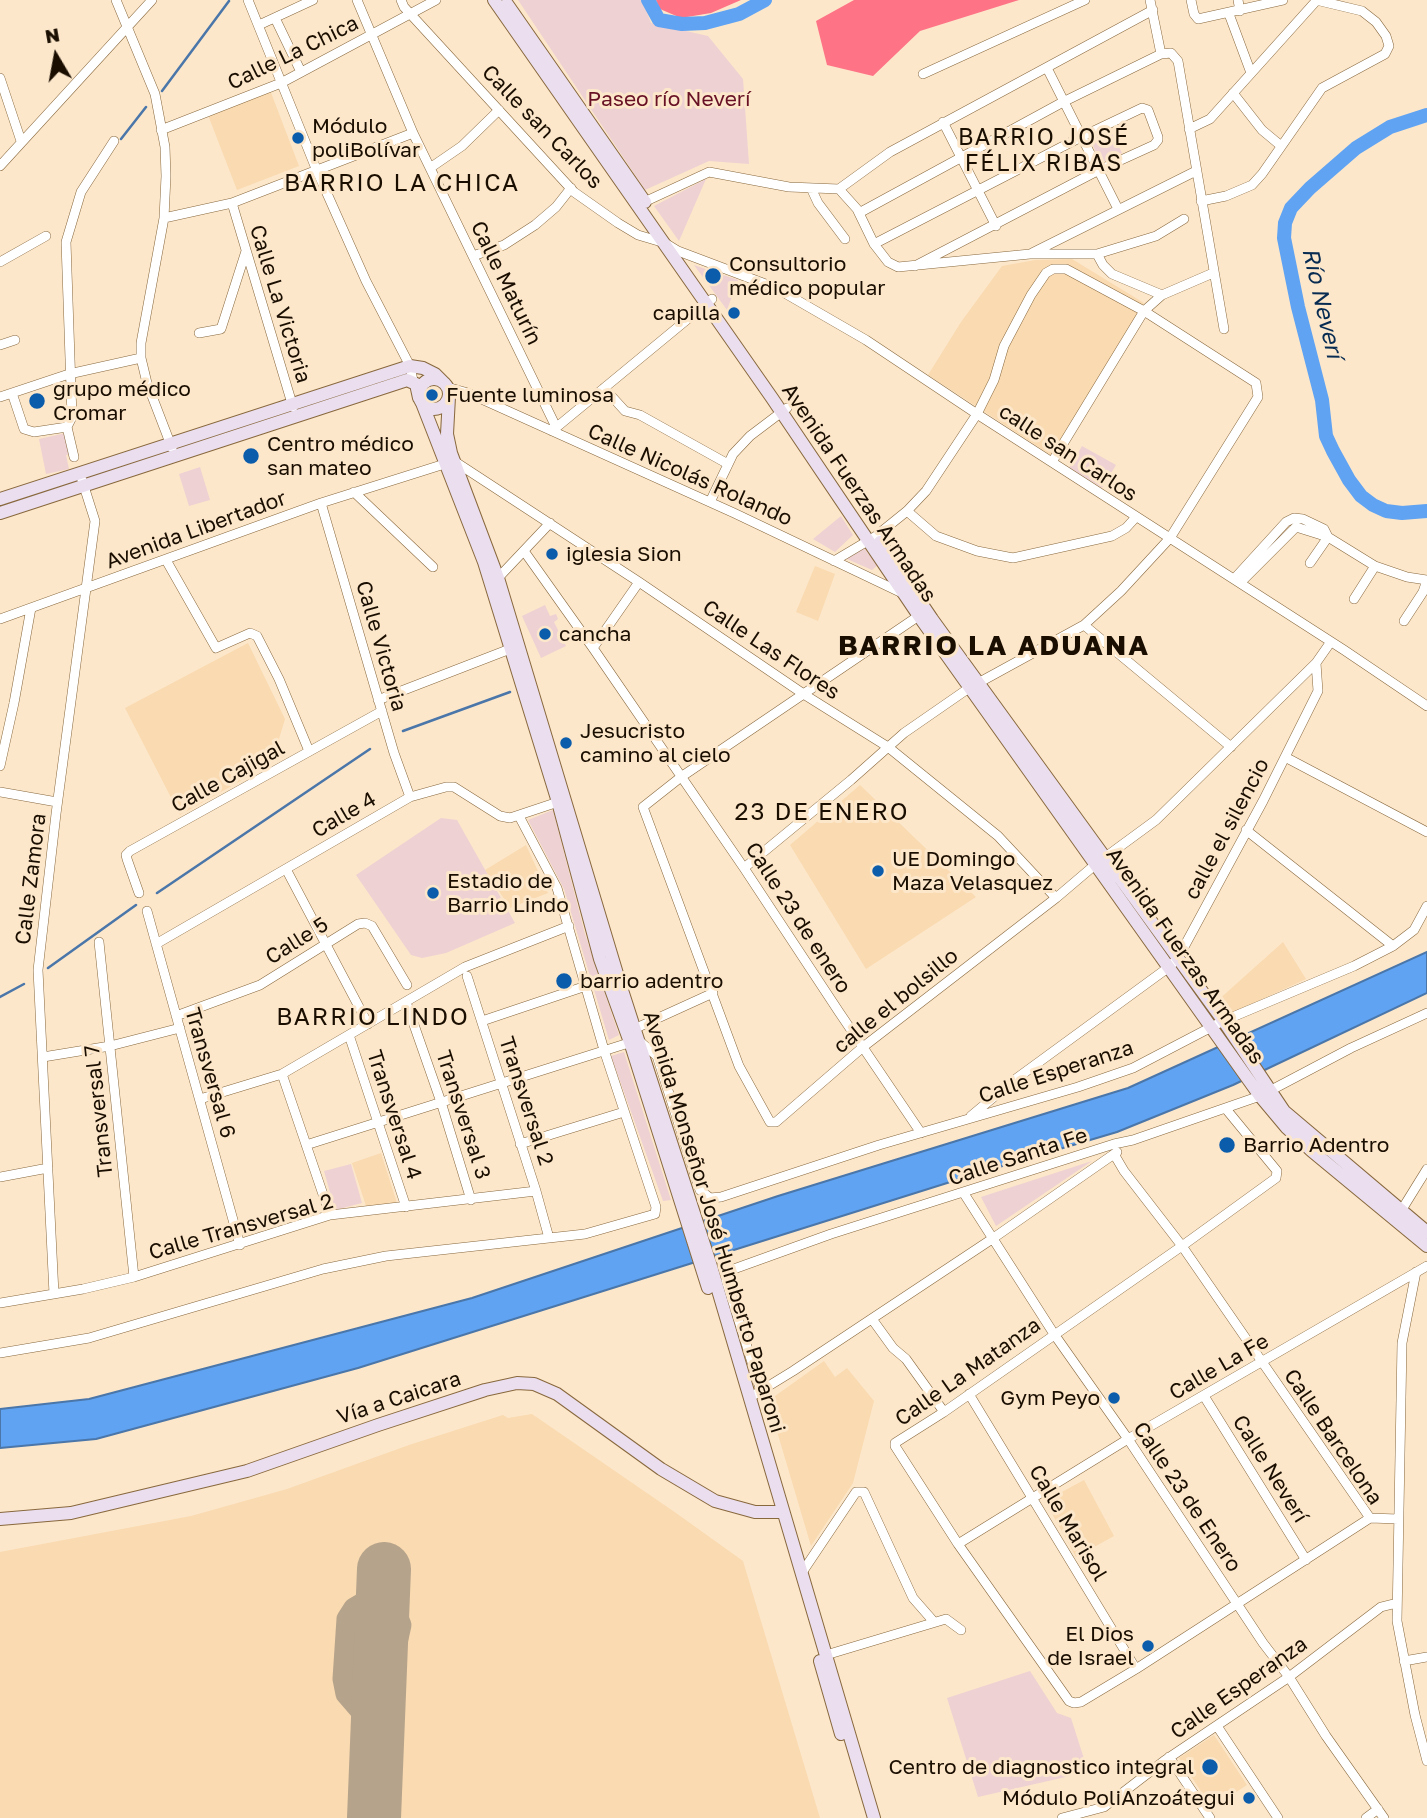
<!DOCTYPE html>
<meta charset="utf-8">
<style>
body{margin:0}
#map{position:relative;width:1427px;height:1818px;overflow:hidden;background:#fce7cb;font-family:"Golos Text",sans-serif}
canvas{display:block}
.north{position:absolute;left:21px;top:21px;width:70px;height:70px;-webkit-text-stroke:5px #fce7cb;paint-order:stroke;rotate:350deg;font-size:19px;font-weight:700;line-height:28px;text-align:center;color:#1a0e00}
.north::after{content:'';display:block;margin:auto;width:24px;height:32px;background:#1a0e00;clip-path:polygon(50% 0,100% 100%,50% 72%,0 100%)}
</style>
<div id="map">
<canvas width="1427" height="1818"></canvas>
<div class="north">N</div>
</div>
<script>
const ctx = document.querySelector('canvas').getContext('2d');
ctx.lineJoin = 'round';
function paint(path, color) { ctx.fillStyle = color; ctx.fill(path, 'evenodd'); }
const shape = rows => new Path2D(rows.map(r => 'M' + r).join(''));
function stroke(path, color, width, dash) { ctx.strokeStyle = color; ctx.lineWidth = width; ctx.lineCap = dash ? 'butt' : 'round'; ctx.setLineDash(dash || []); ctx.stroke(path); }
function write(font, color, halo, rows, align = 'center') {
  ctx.font = font + ' "Golos Text",sans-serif'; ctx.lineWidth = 6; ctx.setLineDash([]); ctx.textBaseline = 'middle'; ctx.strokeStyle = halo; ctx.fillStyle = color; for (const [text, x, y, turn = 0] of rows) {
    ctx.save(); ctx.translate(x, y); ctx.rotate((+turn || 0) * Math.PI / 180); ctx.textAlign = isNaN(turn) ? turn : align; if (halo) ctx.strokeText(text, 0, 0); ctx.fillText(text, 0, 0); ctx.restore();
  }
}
const built = shape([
 [270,90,299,166,237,190,208,115],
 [1072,259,1144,303,1051,455,928,375,961,322,1002,266,1035,260],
 [815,566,835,574,818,621,796,612],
 [248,643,285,719,279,739,285,756,180,815,125,708],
 [860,785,976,897,866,969,790,845],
 [526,845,548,893,510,908,485,870],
 [1283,942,1306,979,1225,1016,1216,1002],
 [381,1153,397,1203,366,1206,352,1163],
 [824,1361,835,1377,847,1368,874,1401,853,1483,811,1546,768,1401],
 [532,1414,676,1513,743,1561,820,1818,0,1818,0,1552,191,1516,287,1489,409,1445,503,1415,508,1418],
 [1084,1480,1114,1536,1076,1557,1045,1501],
 [1214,1735,1247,1785,1212,1808,1179,1758]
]);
const green = shape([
 [518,0,642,0,651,23,708,36,743,79,749,164,709,161,645,190],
 [1109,127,1122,153,1101,163,1089,137],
 [706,179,679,241,654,206],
 [694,265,738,280,727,310],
 [66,433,70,454,66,455,69,469,46,474,39,439],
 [1082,446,1116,465,1102,488,1069,468],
 [200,467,210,500,189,506,179,474],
 [841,516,853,535,835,552,813,539],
 [863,547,878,565,872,570,847,559],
 [545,605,550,616,556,614,558,619,554,622,566,646,541,658,522,616],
 [553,810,585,934,619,1035,609,1040,564,889,528,820],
 [441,818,457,820,515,923,446,953,422,958,411,955,356,875],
 [624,1052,671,1200,663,1201,611,1056],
 [1092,1161,996,1226,981,1197],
 [351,1164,362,1203,335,1210,324,1171],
 [1030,1671,1057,1713,1071,1718,1086,1765,1068,1771,1070,1776,978,1797,947,1698]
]);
const forest = shape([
 [656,0,741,0,711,13,681,18,660,9],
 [854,0,1019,0,920,31,873,76,827,65,816,21]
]);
const water = shape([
 [1427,952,1427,993,1233,1085,1117,1132,979,1173,358,1368,96,1439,0,1448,0,1409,89,1399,472,1298,778,1196,1128,1088,1427,952]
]);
const stream = shape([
 [162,91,229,1],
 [121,139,146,107],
 [403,731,510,692],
 [157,893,370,749],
 [48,968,136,905],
 [0,997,24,984]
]);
const river = shape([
 [648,0,659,20,682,24,705,23,739,14,765,0],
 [1427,115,1390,127,1356,148,1310,188,1291,208,1285,223,1284,238,1298,307,1322,400,1326,436,1333,451,1349,480,1361,496,1373,505,1386,511,1402,513,1427,511]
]);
const taxiway = shape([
 [376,1758,376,1742,371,1723,346,1694,343,1679,347,1619,354,1608,366,1601,378,1601,390,1607,396,1613,401,1625,397,1643,380,1665]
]);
const runway = shape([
 [374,1818,384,1569]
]);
const street = shape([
 [116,0,155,94,165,147,166,176,164,218,141,343,141,358,147,383,172,448],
 [248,0,317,171,366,281,410,366,413,381],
 [357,0,413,133,556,427],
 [401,0,404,7,574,192,618,223,638,235,665,243,678,251,776,288,866,340,977,414,1344,650,1427,706],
 [1150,0,1161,54],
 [1191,0,1194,14,1198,19,1283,0],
 [1238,0,1240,11],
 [1229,14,1251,73],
 [275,18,301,72],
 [259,25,313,0],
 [1047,68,1118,209],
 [923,74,1085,0],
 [0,78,21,141],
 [1233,93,1262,130,1280,145],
 [943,122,996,226],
 [1189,129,1210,119,1317,0],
 [161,130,281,83,436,0],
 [0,166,152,0],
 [430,168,462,146,499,110],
 [811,188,818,203,845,239],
 [839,189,890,152,1153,10],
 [1201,201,1226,196,1252,185,1262,174,1322,88,1385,54,1389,46,1386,36,1376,22,1362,11,1316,0],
 [232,203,293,407],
 [642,203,709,172,789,187,839,189,857,209,874,244,888,262,898,267,1030,254,1097,254,1156,236,1184,219],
 [859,213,1063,102,1161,54,1171,53,1178,61,1224,329],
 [164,218,232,203,413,133],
 [874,244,1081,137,1142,108,1148,110,1158,137,1158,140,1154,145,1099,170,915,266],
 [1032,253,1196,171],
 [1097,254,1103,265,1112,274,1162,295],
 [473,256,504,245,535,225,556,207,571,188],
 [0,262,46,236],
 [199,333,221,329,246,251],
 [0,345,15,340],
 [447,387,468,393,734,513,902,593],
 [604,388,625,411,640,415,728,464],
 [12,393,24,429,34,432,67,427],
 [0,397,69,374,141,358],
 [552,431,712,299],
 [74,457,67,427,72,417,66,242,81,192,114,141],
 [1052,462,1144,311,1162,295,1213,273],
 [354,492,433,567],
 [710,502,733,454,750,436,787,408],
 [321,503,394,753,410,797],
 [907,511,936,536,977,551,1013,558,1112,536,1126,528,1136,517],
 [524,551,593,648,744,868,839,1012,921,1133],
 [166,560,216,648,250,633,257,636,279,679,309,751],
 [1310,563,1328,537],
 [498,578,550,523],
 [1234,579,1286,522,1294,518,1303,519,1324,529,1328,537],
 [1240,583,1296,527,1328,537,1375,566,1407,577,1427,580],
 [1354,599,1375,566],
 [923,613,681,777,643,807,739,1066,770,1122,776,1122,863,1047,1056,898,1096,864,1156,820,1316,663,1330,643],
 [0,619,321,503,454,461,639,582,805,695,888,747,998,836,1056,898],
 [1404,621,1423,592,1427,580],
 [1084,625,1231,747],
 [593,648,639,582],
 [378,700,510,649],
 [1285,757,1427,832],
 [0,766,14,703,31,608],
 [0,792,57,802],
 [744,868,851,780,904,733,969,688,1084,625,1121,591,1170,538,1258,397,1256,383,1144,311,1066,269,1053,269,1046,273,1031,295,1004,346,994,380,977,414,926,491,907,511,876,536,834,561],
 [286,869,368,1024],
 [139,893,127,859,126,855,130,851,382,711],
 [147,911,240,1245],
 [99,942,134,1277],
 [156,944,410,797,446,787,454,787,500,816,510,818,558,802],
 [1393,946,1414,930,1427,906],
 [467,976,536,1191,549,1238],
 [406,1002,441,1102,471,1200],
 [176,1016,260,985,358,924,365,923,372,926,407,985],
 [482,1021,586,986],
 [634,1029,713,993],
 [349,1035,406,1207],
 [43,1057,110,1046,180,1028],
 [282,1074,330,1215],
 [200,1099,282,1074,465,967,569,926],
 [971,1116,1013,1081,1169,967,1178,958,1263,801,1318,691,1316,663],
 [520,1144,624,1112],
 [306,1145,638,1040,657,1056,700,1190,710,1198,721,1197,879,1145,1078,1087,1133,1068,1223,1021,1354,966,1393,946,1246,830],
 [1114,1154,1124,1171,1182,1246,1370,1518,1136,1669,1081,1702,1074,1703,1069,1701,958,1544,895,1446,895,1443,944,1412,1182,1246,1276,1178,1277,1171,1226,1109],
 [0,1177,48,1168],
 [963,1192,1054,1334,1128,1439,1263,1643,1289,1677,1326,1736,1384,1818],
 [1401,1211,1427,1169],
 [1416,1272,1402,1343,1397,1621,1415,1715,1427,1761],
 [54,1294,38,970,56,814,95,521,82,480],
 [0,1303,83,1289,134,1277,330,1215,536,1191],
 [872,1319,893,1348,906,1359,944,1412],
 [0,1353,89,1338,323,1269,386,1256,585,1234,655,1214,656,1207,604,1050,557,888,519,816],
 [761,1391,726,1280,727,1274,731,1270,831,1234,1114,1144,1133,1140,1260,1096,1351,1048,1427,1013],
 [969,1394,1136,1669],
 [1204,1396,1306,1560],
 [749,1398,793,1371,992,1239,1117,1152],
 [1370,1518,1398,1519],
 [958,1544,1128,1439,1427,1266],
 [801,1574,856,1492,864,1492,913,1598,934,1622],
 [826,1655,946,1619,961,1630],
 [1404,1661,1427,1657],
 [1217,1726,1278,1818],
 [1169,1757,1210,1818],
 [1062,1818,1104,1807,1164,1761,1289,1677,1381,1607,1397,1603],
 [1366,1818,1378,1809]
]);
const secondary = shape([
 [494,0,772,398,921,619,1260,1096,1286,1127,1312,1151,1427,1246],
 [507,4,645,202],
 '419 394a15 15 0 1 1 30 0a15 15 0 1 1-30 0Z',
 [449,397,447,434,451,453,498,578,621,987,710,1263,874,1818],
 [422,403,484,562,558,802,600,959,631,1045,708,1288],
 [0,499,410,366,423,368,435,374,444,383],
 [0,513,407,380,416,384,419,398],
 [880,542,932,619,1225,1023,1284,1111,1427,1232],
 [0,1519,71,1513,247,1471,378,1425,485,1390,517,1383,534,1384,557,1394,661,1469,715,1501,755,1512,782,1512],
 [820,1661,841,1734]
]);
const markers = [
 [298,138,7,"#0b5caa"],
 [713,276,9,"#0b5caa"],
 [734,313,7,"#0b5caa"],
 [432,395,7,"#0b5caa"],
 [37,401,9,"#0b5caa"],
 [251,456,9,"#0b5caa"],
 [552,554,7,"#0b5caa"],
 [545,634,7,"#0b5caa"],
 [566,743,7,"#0b5caa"],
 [878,871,7,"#0b5caa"],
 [433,893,7,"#0b5caa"],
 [564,981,9,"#0b5caa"],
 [1227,1145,9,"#0b5caa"],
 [1114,1398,7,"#0b5caa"],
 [1148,1646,7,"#0b5caa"],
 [1210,1767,9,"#0b5caa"],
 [1249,1798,7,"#0b5caa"]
];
const streetNames = [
 ["Calle La Chica",293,53,-26],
 ["Calle san Carlos",542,127,46],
 ["Calle Maturín",506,283,64],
 ["Calle La Victoria",280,304,73],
 ["calle san Carlos",1068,453,33],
 ["Calle Nicolás Rolando",690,475,24],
 ["Avenida Fuerzas Armadas",859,493,56],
 ["Avenida Libertador",196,530,-20],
 ["Calle Victoria",381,646,74],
 ["Calle Las Flores",771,650,34],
 ["Calle Cajigal",228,777,-29],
 ["Calle 4",344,815,-30],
 ["calle el silencio",1227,829,-62],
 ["Calle Zamora",31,879,-83],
 ["Calle 23 de enero",798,918,57],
 ["Calle 5",297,941,-32],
 ["Avenida Fuerzas Armadas",1185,956,55],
 ["calle el bolsillo",896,1001,-39],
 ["Calle Esperanza",1056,1072,-18],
 ["Transversal 6",210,1073,74],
 ["Transversal 2",526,1101,72],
 ["Transversal 7",99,1111,-96],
 ["Transversal 4",394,1115,72],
 ["Transversal 3",463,1115,72],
 ["Calle Santa Fe",1018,1157,-18],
 ["Avenida Monseñor José Humberto Paparoni",714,1222,73],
 ["Calle Transversal 2",241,1227,-16],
 ["Calle La Fe",1219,1367,-30],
 ["Calle La Matanza",968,1372,-35],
 ["Vía a Caicara",399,1398,-18],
 ["Calle Barcelona",1333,1437,56],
 ["Calle Neverí",1270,1469,58],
 ["Calle 23 de Enero",1187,1497,56],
 ["Calle Marisol",1068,1523,59],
 ["Calle Esperanza",1239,1688,-35]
];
const parkNames = [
 ["Paseo río Neverí",669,99]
];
const poiNames = [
 ["Módulo",312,126],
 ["poliBolívar",312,150],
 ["Consultorio",729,264],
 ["médico popular",729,288],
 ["capilla",720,313,"right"],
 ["grupo médico",53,389],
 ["Cromar",53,413],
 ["Fuente luminosa",446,395],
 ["Centro médico",267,444],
 ["san mateo",267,468],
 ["iglesia Sion",566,554],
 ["cancha",559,634],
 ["Jesucristo",580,731],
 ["camino al cielo",580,755],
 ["UE Domingo",892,859],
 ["Maza Velasquez",892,883],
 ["Estadio de",447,881],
 ["Barrio Lindo",447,905],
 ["barrio adentro",580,981],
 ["Barrio Adentro",1243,1145],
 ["Gym Peyo",1100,1398,"right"],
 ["El Dios",1134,1634,"right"],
 ["de Israel",1134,1658,"right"],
 ["Centro de diagnostico integral",1194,1767,"right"],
 ["Módulo PoliAnzoátegui",1235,1798,"right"]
];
const neighbourhoodNames = [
 ["BARRIO JOSÉ",1044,138],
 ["FÉLIX RIBAS",1044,164]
];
const waterNames = [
 ["Río Neverí",1322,303,77]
];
const quarterNames = [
 ["BARRIO LA CHICA",402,183],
 ["23 DE ENERO",822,812],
 ["BARRIO LINDO",373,1017]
];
const districtNames = [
 ["BARRIO LA ADUANA",994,646]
];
paint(built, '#fadab0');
paint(green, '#eed1d2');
paint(forest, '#fe7386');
paint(water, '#5fa3f2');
stroke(water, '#4a76a9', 2);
stroke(stream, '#4a76a9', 2.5);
stroke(river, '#5fa3f2', 14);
stroke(taxiway, '#b5a38b', 21);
stroke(runway, '#b5a38b', 54);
stroke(street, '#88683d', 10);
stroke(secondary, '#88683d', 14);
stroke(street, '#fff', 9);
stroke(secondary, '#eadeef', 12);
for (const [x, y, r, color] of markers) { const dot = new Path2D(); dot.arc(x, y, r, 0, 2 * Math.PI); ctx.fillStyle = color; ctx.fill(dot); stroke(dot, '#fce7cb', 2.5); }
write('21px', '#1a0e00', '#fce7cb', streetNames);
write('21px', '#681125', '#fce7cb', parkNames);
write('21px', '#1a0e00', '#fce7cb', poiNames, 'left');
ctx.letterSpacing = '2px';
write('23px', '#1a0e00', '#fce7cb', neighbourhoodNames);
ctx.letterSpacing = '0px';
write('italic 23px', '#072b51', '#fce7cb', waterNames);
ctx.letterSpacing = '2px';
write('24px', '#1a0e00', '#fce7cb', quarterNames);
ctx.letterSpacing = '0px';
ctx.letterSpacing = '2px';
write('bold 28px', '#1a0e00', '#fce7cb', districtNames);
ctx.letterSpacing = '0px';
</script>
